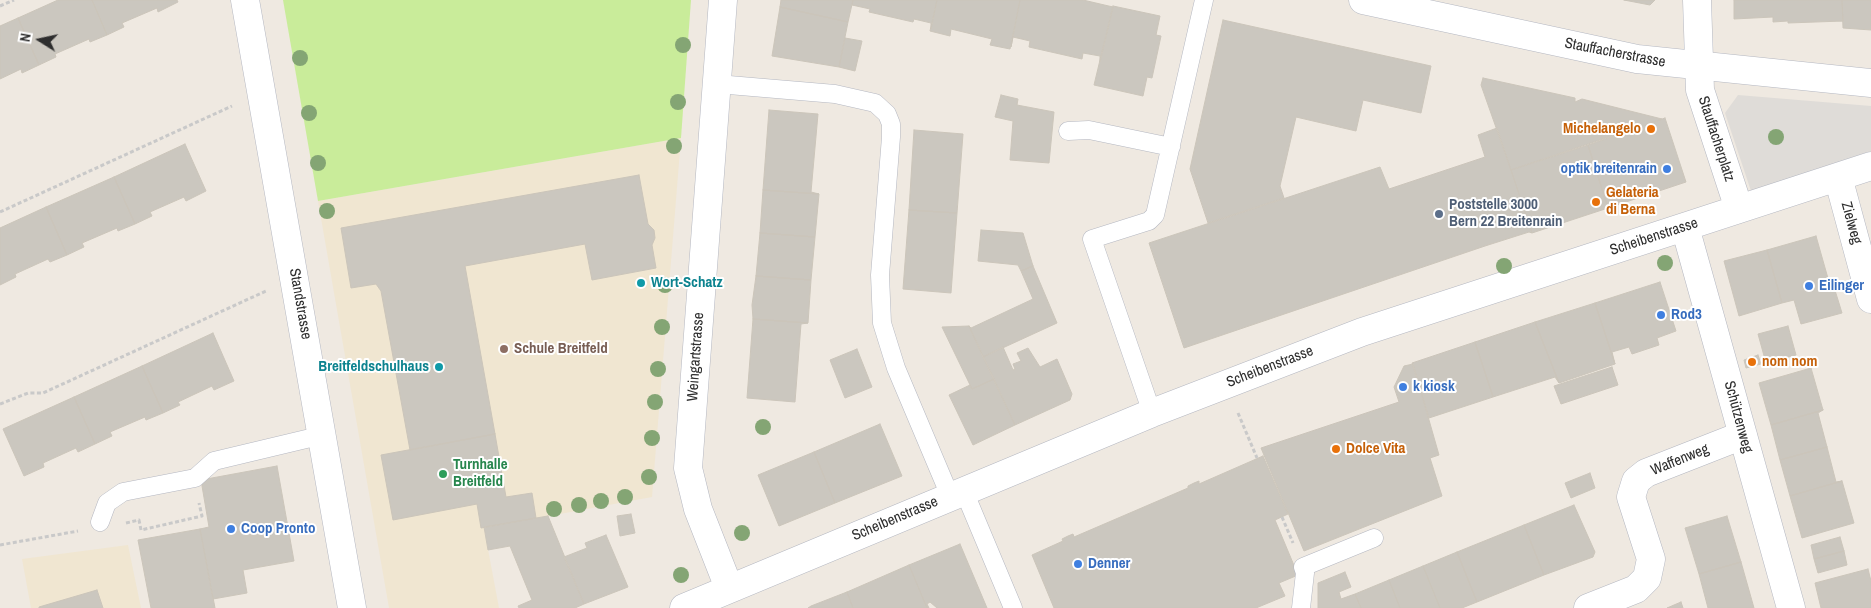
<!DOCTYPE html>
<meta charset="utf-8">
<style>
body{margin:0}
#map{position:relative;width:1871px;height:608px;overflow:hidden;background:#efe9e1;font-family:"Archivo Narrow",sans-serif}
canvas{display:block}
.north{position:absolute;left:15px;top:15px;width:50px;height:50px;-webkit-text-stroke:4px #fff;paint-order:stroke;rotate:280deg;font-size:14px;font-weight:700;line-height:20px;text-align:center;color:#2e2e2e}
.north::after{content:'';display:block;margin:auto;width:18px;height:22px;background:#2e2e2e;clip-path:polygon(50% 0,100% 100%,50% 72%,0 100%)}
</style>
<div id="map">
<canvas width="1871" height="608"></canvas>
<div class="north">N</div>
</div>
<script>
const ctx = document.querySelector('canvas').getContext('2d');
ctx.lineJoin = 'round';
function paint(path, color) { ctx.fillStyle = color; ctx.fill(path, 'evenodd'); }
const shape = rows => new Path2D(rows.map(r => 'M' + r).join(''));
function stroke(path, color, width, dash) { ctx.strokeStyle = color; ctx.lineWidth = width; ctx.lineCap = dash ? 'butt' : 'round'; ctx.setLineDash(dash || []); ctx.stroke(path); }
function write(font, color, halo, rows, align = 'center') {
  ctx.font = font + ' "Archivo Narrow",sans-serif'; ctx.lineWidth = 4; ctx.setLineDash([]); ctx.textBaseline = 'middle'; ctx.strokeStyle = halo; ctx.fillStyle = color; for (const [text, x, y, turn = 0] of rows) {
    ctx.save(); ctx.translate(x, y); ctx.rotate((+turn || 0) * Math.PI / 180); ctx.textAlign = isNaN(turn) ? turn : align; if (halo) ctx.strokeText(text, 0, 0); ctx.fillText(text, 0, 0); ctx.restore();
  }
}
const education = shape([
 [681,138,652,497,484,528,499,608,389,608,318,201],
 [128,545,141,608,31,608,22,559]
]);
const pitch = shape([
 [283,0,691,0,681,138,318,201]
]);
const plaza = shape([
 [1738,95,1871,106,1871,151,1751,191,1725,113]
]);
const building = shape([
 [58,0,92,0,107,35,90,42,89,39,55,54,56,57,39,65,18,18,58,0],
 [92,0,177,0,178,2,158,12,157,8,122,23,124,27,107,35,92,0],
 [781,0,853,0,848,22,780,7,781,0],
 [853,0,937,0,931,29,931,23,914,19,913,22,869,12,870,9,852,5,853,0],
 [937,0,1020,0,1010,49,990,45,992,39,951,29,950,36,930,31,937,0],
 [1020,0,1083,0,1113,7,1100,62,1100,56,1083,53,1082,59,1029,47,1030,41,1013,37,1011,47,1020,0],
 [1624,0,1655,0,1650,5,1624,0],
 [1734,0,1842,0,1843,21,1788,23,1788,21,1773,22,1773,17,1734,19,1734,0],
 [1842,0,1871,0,1871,30,1843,28,1842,0],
 [1113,6,1160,16,1156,35,1161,36,1152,78,1147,77,1143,96,1094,85,1113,6],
 [780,7,848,22,839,67,772,56,780,7],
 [18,18,39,65,22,73,21,69,0,79,0,26,18,18],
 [1223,20,1431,66,1421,113,1363,100,1356,131,1296,117,1280,186,1284,198,1208,223,1190,169,1223,20],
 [845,38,862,41,855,71,839,67,845,38],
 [1483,78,1575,98,1575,102,1582,99,1662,119,1511,170,1481,85,1483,78],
 [1001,95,1018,99,1017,105,1054,112,1049,163,1010,160,1013,121,995,117,1001,95],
 [769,110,818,114,811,192,819,194,763,190,769,110],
 [1665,118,1686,182,1608,208,1588,145,1665,118],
 [1497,128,1532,233,1529,232,1485,246,1184,348,1149,243,1380,167,1389,189,1485,157,1478,135,1497,128],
 [914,130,963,134,957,213,909,210,914,130],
 [185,144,206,191,186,201,184,197,150,212,152,216,135,224,114,177,185,144],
 [1588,145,1608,208,1532,233,1511,170,1588,145],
 [639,175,648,224,654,230,655,238,652,245,656,268,592,280,585,244,465,266,495,434,410,450,381,291,376,284,351,288,341,228,639,175],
 [114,177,135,224,118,231,117,228,82,243,84,247,67,255,46,207,114,177],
 [763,190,819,194,815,237,760,233,763,190],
 [46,207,67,255,50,262,48,259,15,274,16,277,0,285,0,228,46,207],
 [909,210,957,213,951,293,903,289,909,210],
 [981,230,1023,233,1033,266,1021,271,1018,265,978,261,981,230],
 [760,233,815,237,811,280,756,276,760,233],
 [1816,236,1831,289,1834,287,1842,313,1801,324,1794,300,1782,303,1767,250,1816,236],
 [1767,250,1782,303,1739,316,1724,261,1767,250],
 [1033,266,1057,323,983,357,969,326,971,328,1033,299,1021,271,1033,266],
 [756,276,811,280,808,323,753,319,752,305,756,276],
 [1660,282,1676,331,1657,338,1659,345,1632,354,1629,347,1612,352,1615,364,1595,303,1660,282],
 [1595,303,1615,364,1559,383,1535,322,1595,303],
 [753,319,808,323,801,324,795,402,747,398,753,319],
 [1535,322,1559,383,1555,377,1493,397,1475,342,1535,322],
 [969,326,994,379,972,389,942,327,969,326],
 [1788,326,1796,355,1766,363,1758,334,1788,326],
 [213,333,234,381,214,390,212,386,178,402,180,405,163,413,142,366,213,333],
 [1475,342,1493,397,1429,418,1412,363,1475,342],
 [1003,347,1013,370,1015,369,1013,364,1021,361,1017,353,1028,348,1040,367,1057,359,1072,394,1070,400,1015,425,983,357,1003,347],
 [857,349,872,387,845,398,830,360,857,349],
 [1758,355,1761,364,1746,368,1744,360,1758,355],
 [1413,364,1439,455,1430,458,1442,496,1304,551,1261,448,1399,402,1394,387,1404,366,1413,364],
 [142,366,163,413,146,420,145,417,110,432,112,436,95,444,74,397,142,366],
 [1612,367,1618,385,1561,404,1554,386,1612,367],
 [1811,368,1823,410,1771,425,1759,383,1811,368],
 [994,379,1015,425,973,445,949,395,970,385,972,389,994,379],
 [74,397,95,444,78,452,76,448,43,463,44,467,24,476,3,429,74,397],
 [1823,410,1818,413,1827,447,1780,460,1771,425,1823,410],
 [880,424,902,476,835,503,814,452,880,424],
 [495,434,506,497,532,493,536,518,481,528,477,504,393,520,381,455,495,434],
 [1827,447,1836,482,1842,481,1790,496,1780,460,1827,447],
 [814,452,835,503,779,526,758,475,814,452],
 [1263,456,1288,514,1275,520,1298,575,1279,583,1285,596,1256,608,1054,608,1032,555,1063,541,1062,539,1068,536,1073,534,1074,537,1188,488,1188,486,1194,483,1199,481,1199,484,1263,456],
 [277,466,294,561,243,570,247,593,213,599,200,529,209,527,201,480,277,466],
 [1590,473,1595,488,1571,498,1565,483,1590,473],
 [1842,481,1854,523,1802,538,1790,496,1842,481],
 [1574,505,1595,552,1593,557,1544,575,1524,525,1574,505],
 [631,514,635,533,620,536,617,516,631,514],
 [548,516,584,604,575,608,519,608,518,606,532,600,510,546,488,550,484,527,548,516],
 [1727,516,1741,562,1699,574,1685,528,1727,516],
 [1524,525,1544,575,1477,602,1457,552,1524,525],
 [200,529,215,608,151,608,138,540,200,529],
 [606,535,628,587,584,604,564,557,587,548,585,543,606,535],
 [1840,537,1844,551,1814,559,1811,545,1840,537],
 [960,544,987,608,937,608,930,602,927,604,929,608,927,608,909,565,960,544],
 [1844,551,1847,565,1818,573,1814,559,1844,551],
 [1457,552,1477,602,1462,608,1440,608,1423,566,1457,552],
 [1741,562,1754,608,1708,608,1699,574,1741,562],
 [909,565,927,608,853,608,847,592,909,565],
 [1423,566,1440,608,1400,608,1389,580,1423,566],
 [1868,569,1871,581,1871,608,1821,608,1815,583,1868,569],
 [1345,572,1351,587,1339,592,1341,599,1355,594,1361,608,1318,608,1318,583,1345,572],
 [1389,580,1400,608,1361,608,1355,594,1389,580],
 [97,590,103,608,39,608,39,607,97,590],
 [847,592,853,608,808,608,811,606,847,592],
 [1681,602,1683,608,1667,608,1681,602]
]);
const path = shape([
 [0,6,14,0],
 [0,212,232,106],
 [0,404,28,393,43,393,266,291],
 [1238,413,1257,458],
 [1282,517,1293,543],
 [126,523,139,520,141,530,202,516,199,503],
 [0,545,78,531]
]);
const service = shape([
 [717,84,835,94,875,103,887,114,891,124,891,137,880,275,882,323,896,368,950,496],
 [1068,131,1089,130,1171,147],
 [1152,413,1092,239,1149,221,1155,215,1204,0],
 [964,491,1013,608],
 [100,522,107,503,123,492,195,478,214,461,323,435],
 [1301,608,1305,573,1303,567,1374,538]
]);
const minor = shape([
 [723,0,688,468,698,509,729,588],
 [1697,0,1700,90,1739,209],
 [1838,177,1871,299],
 [1685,227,1791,608],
 [684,608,1152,413,1362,332,1871,166],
 [1588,608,1636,589,1647,578,1651,559,1631,497,1636,481,1646,473,1743,435]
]);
const tertiary = shape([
 [1363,0,1637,59,1871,83]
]);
const secondary = shape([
 [245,0,352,608]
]);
const trees = [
 [683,45],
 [300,58],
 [678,102],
 [309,113],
 [1776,137],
 [674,146],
 [318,163],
 [327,211],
 [1665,263],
 [1504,266],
 [665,285],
 [662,327],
 [658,369],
 [655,402],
 [763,427],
 [652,438],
 [649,477],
 [625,497],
 [601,501],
 [579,505],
 [554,509],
 [742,533],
 [681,575]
];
const markers = [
 [1651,129,5,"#e8710a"],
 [1667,169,5,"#3f7fe0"],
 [1596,202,5,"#e8710a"],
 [1439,214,5,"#5c6f8a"],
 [641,283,5,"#0f9aa8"],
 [1809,286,5,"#3f7fe0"],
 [1661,315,5,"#3f7fe0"],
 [504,349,5,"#8d6e63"],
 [1752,362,5,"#e8710a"],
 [439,367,5,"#0f9aa8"],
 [1403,387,5,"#3f7fe0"],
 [1336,449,5,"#e8710a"],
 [443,474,5,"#2e9e5b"],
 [231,529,5,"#3f7fe0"],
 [1078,564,5,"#3f7fe0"]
];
const streetNames = [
 ["Stauffacherstrasse",1615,53,11],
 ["Stauffacherplatz",1716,139,72],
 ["Zielweg",1851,223,75],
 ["Scheibenstrasse",1654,237,-18],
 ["Standstrasse",300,304,80],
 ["Weingartstrasse",696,357,-86],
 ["Scheibenstrasse",1270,367,-21],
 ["Schützenweg",1738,417,75],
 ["Waffenweg",1680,460,-22],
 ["Scheibenstrasse",895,519,-23]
];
const foodNames = [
 ["Michelangelo",1641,129,"right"],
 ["Gelateria",1606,193],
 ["di Berna",1606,210],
 ["nom nom",1762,362],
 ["Dolce Vita",1346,449]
];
const shopNames = [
 ["optik breitenrain",1657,169,"right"],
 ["Eilinger",1819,286],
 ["Rod3",1671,315],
 ["k kiosk",1413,387],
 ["Coop Pronto",241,529],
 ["Denner",1088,564]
];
const serviceNames = [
 ["Poststelle 3000",1449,205],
 ["Bern 22 Breitenrain",1449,222]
];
const cultureNames = [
 ["Wort-Schatz",651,283],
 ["Breitfeldschulhaus",429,367,"right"]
];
const educationNames = [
 ["Schule Breitfeld",514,349]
];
const leisureNames = [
 ["Turnhalle",453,465],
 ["Breitfeld",453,482]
];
paint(education, '#f0e6d1');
paint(pitch, '#c9ec9a');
paint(plaza, '#dfdcd8');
paint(building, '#cbc7bf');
stroke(building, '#cbc5ba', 1);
stroke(service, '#b4b7c1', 19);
stroke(minor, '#b4b7c1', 29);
stroke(tertiary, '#b4b7c1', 29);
stroke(secondary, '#b4b7c1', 29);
stroke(path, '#c9c9c9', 3, [4, 2.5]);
stroke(service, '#fff', 18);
stroke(minor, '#fff', 28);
stroke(tertiary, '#fff', 28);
stroke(secondary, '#fff', 28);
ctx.fillStyle = '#84a574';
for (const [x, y] of trees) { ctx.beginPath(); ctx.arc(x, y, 8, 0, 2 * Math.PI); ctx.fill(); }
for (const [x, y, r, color] of markers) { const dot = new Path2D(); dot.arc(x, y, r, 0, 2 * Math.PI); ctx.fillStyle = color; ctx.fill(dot); stroke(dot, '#fff', 2); }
write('15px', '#2e2e2e', '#fff', streetNames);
write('bold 15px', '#c56008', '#fff', foodNames, 'left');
write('bold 15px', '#366cbe', '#fff', shopNames, 'left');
write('bold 15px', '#4e5e75', '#fff', serviceNames, 'left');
write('bold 15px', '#0d838f', '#fff', cultureNames, 'left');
write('bold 15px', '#785e54', '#fff', educationNames, 'left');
write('bold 15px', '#27864d', '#fff', leisureNames, 'left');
</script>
